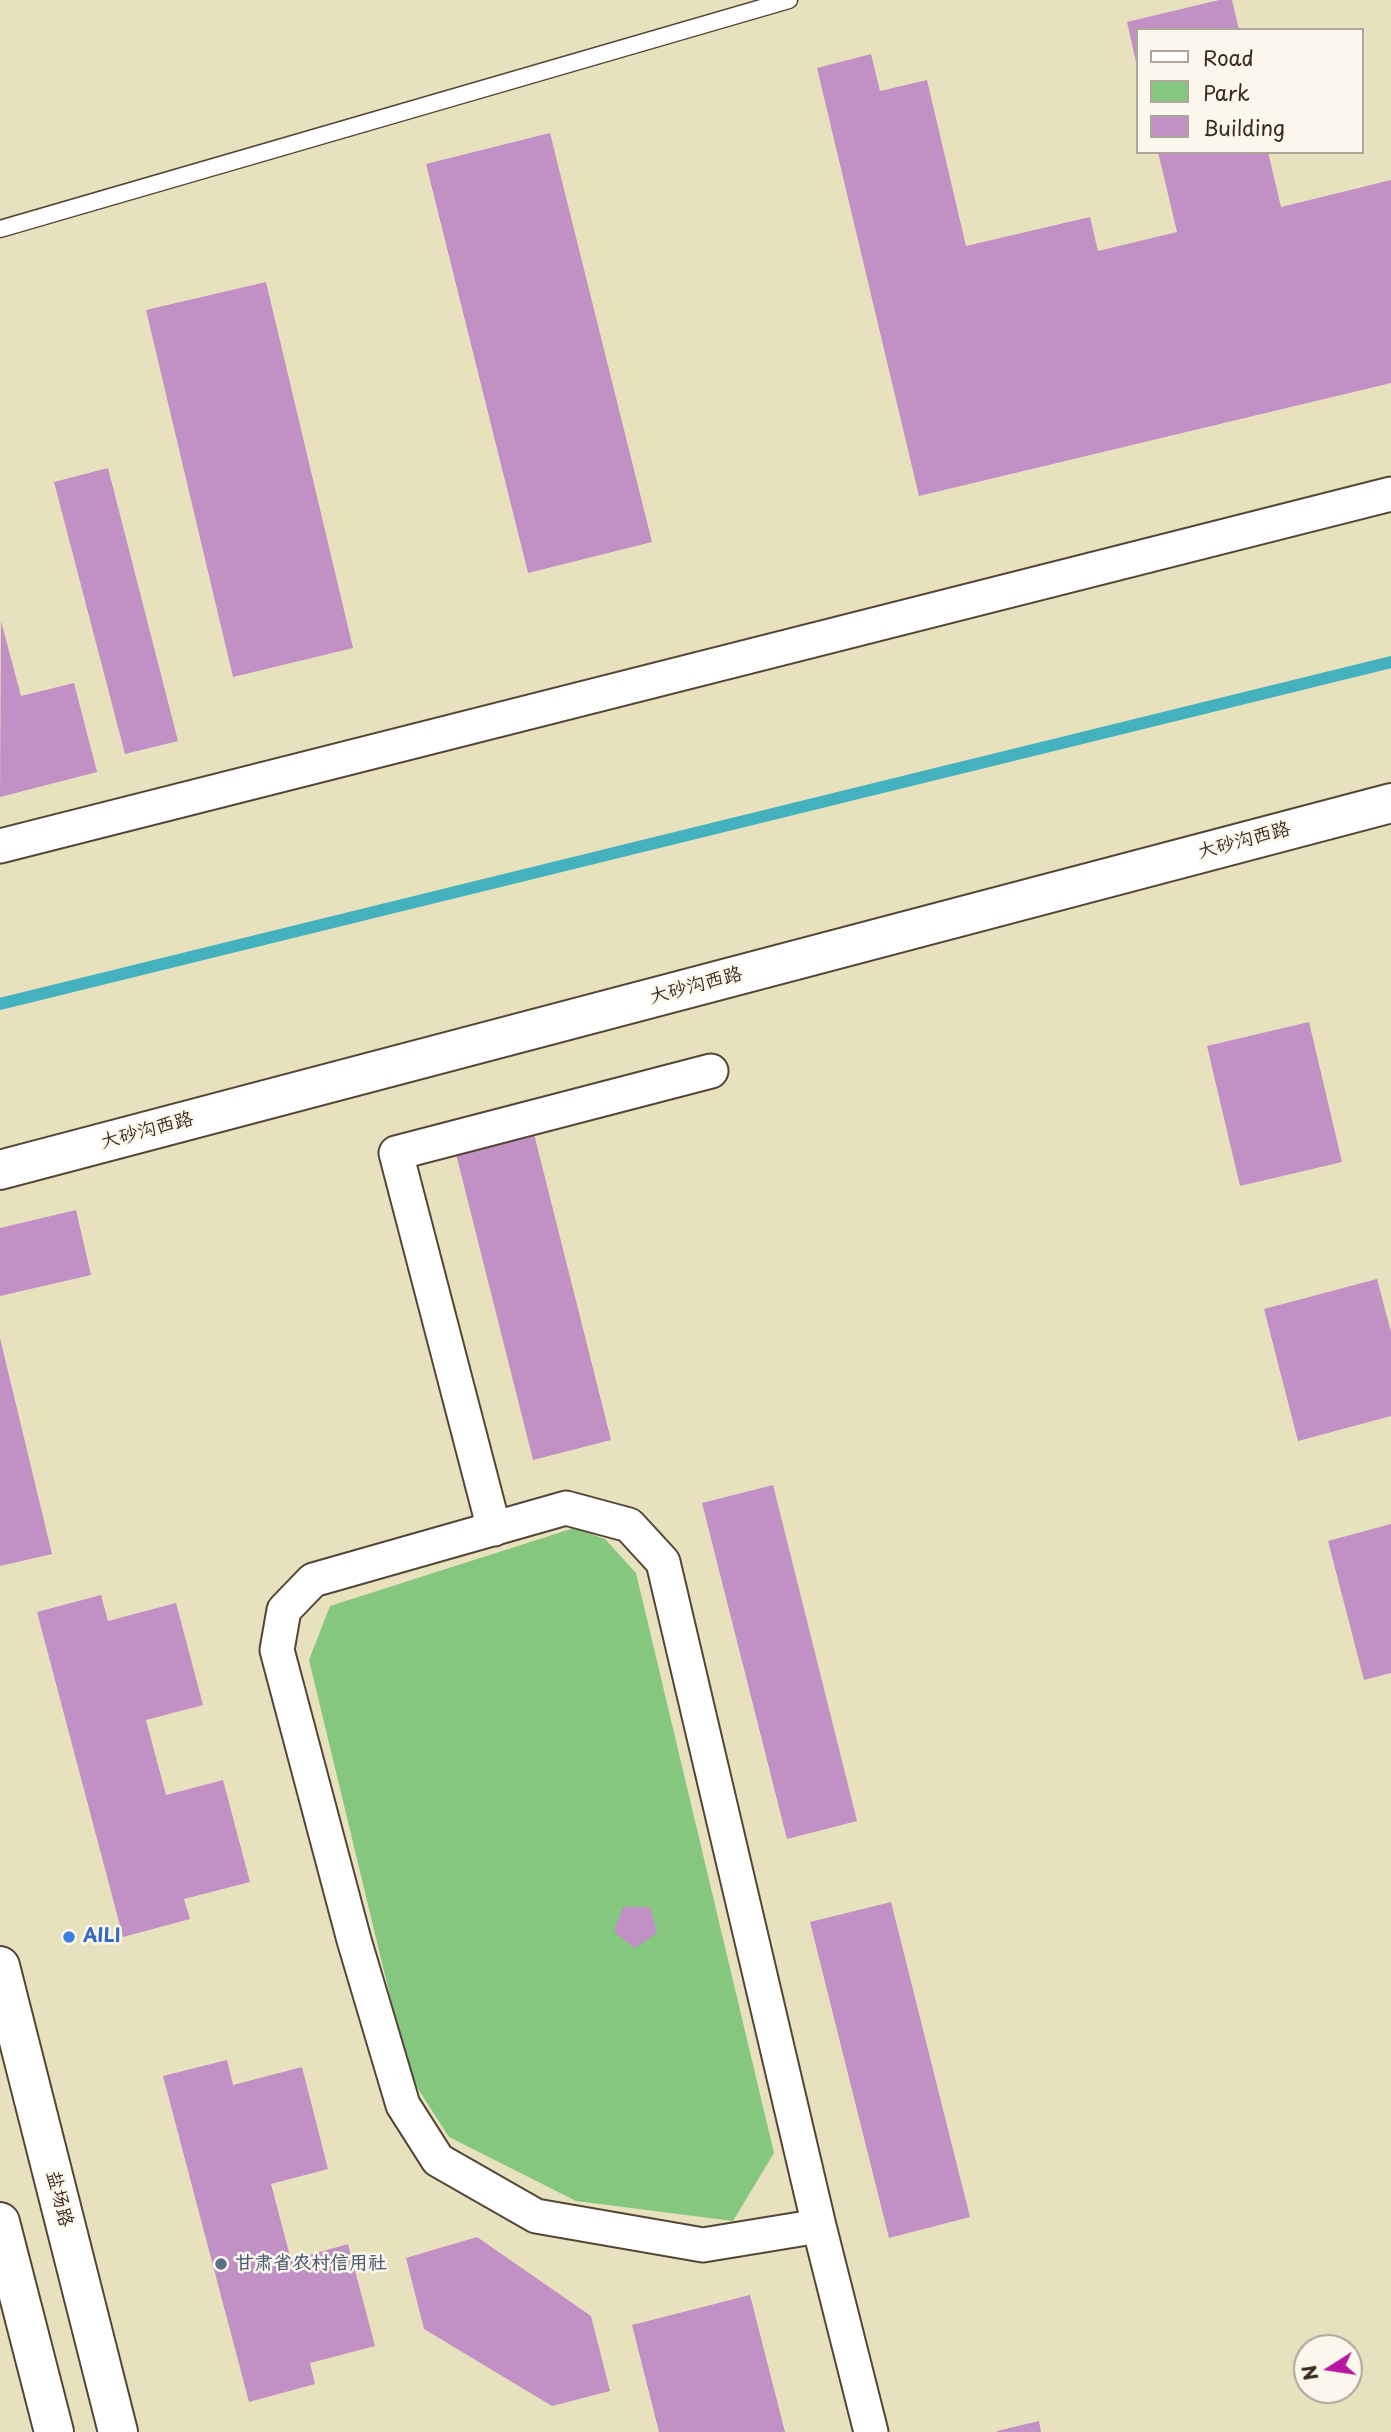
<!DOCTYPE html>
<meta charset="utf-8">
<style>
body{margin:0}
#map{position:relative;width:1391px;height:2432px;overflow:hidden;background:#e8e1be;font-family:"Playpen Sans",sans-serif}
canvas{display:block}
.legend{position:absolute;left:1136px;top:28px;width:228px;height:126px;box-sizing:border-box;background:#fbf7ec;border:2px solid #aea59a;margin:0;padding:9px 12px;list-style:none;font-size:21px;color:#3b2a1e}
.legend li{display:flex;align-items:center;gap:14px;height:35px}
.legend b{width:35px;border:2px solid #aea59a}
.north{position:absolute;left:1293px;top:2334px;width:70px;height:70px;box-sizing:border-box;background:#fbf7ec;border:2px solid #aea59a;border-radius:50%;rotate:258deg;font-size:19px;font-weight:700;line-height:28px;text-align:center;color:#3b2a1e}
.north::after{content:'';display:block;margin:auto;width:24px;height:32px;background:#b5179e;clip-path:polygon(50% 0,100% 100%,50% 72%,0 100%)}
</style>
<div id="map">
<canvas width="1391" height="2432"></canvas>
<ul class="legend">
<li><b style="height:9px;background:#fff"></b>Road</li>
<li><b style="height:19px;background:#86c77f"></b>Park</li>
<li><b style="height:19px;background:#c191c5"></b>Building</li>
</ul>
<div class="north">N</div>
</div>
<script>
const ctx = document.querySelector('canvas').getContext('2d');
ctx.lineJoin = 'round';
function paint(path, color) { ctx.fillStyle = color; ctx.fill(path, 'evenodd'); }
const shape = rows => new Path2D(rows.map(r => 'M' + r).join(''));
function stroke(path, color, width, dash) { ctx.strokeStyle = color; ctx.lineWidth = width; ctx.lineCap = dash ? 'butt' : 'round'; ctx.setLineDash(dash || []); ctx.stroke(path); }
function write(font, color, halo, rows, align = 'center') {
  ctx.font = font + ' "Playpen Sans","LXGW WenKai TC",sans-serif'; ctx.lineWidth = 5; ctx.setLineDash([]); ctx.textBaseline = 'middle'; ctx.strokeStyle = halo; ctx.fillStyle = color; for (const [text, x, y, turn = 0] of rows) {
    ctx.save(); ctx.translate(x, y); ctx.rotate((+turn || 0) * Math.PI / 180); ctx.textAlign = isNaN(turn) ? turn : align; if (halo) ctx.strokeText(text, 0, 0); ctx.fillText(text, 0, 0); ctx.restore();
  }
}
const green = shape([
 [574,1528,605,1539,636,1573,774,2153,733,2221,576,2201,449,2137,409,2075,309,1660,330,1606]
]);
const stream = shape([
 [0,1004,1391,662]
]);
const building = shape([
 [1219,0,1232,0,1239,30,1137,30,1136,62,1127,22],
 [871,54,880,91,927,80,966,246,1090,217,1098,251,1177,232,1158,152,1268,152,1281,207,1391,180,1391,383,919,496,817,68],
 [550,133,652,542,528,573,426,164],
 [266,282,353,648,233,677,146,310],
 [108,468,178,741,125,754,54,482],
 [1,621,21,696,74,683,97,772,0,797],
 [1309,1022,1342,1162,1240,1186,1207,1046],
 [533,1130,611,1440,533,1460,455,1150],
 [76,1210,91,1275,0,1296,0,1228],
 [1377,1279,1391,1332,1391,1416,1298,1441,1264,1309],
 [0,1338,52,1554,0,1566],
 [773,1485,857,1821,787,1839,702,1503],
 [1391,1524,1391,1673,1364,1680,1328,1541],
 [101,1595,108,1621,176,1603,203,1705,146,1720,166,1795,223,1780,250,1882,184,1899,190,1919,123,1937,37,1612],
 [891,1902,970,2217,889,2238,810,1922],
 [623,1907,650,1907,657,1933,635,1948,614,1932],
 [227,2060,233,2085,302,2067,328,2169,271,2184,291,2260,348,2244,375,2346,310,2363,315,2384,249,2402,163,2076],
 [477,2237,591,2316,610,2391,552,2406,424,2329,406,2258],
 [750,2295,785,2432,659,2432,632,2325],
 [1039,2421,1041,2432,997,2432,997,2431]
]);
const service = shape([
 [0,229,789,0]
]);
const minor = shape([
 [0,846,1391,494],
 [494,1529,396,1153,711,1071],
 [819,2226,703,2245,536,2216,438,2160,403,2105,354,1940,277,1650,284,1610,313,1580,566,1508,629,1525,663,1562,819,2226,871,2432]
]);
const tertiary = shape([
 [0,1170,1391,803]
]);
const secondary = shape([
 [0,1966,118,2432],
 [0,2222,54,2432]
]);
const markers = [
 [69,1937,7,"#3f7fe0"],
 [221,2264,7,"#5c6f8a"]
];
const streetNames = [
 ["大砂沟西路",1244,841,-15],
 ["大砂沟西路",696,986,-15],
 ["大砂沟西路",147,1131,-15],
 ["盐场路",59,2199,76]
];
const shopNames = [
 ["AILI",83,1937]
];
const serviceNames = [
 ["甘肃省农村信用社",235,2264]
];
paint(green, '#86c77f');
stroke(stream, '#43b2be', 12);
paint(building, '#c191c5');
stroke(service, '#554536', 19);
stroke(minor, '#554536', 37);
stroke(tertiary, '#554536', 42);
stroke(secondary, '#554536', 42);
stroke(service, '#fff', 16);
stroke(minor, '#fff', 33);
stroke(tertiary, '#fff', 38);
stroke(secondary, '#fff', 38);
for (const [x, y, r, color] of markers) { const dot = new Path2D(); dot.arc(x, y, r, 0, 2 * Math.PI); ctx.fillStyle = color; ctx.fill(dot); stroke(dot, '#fbf7ec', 2.5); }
write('19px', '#3b2a1e', '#fbf7ec', streetNames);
write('bold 19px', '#366cbe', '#fbf7ec', shopNames, 'left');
write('bold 19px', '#4e5e75', '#fbf7ec', serviceNames, 'left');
</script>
